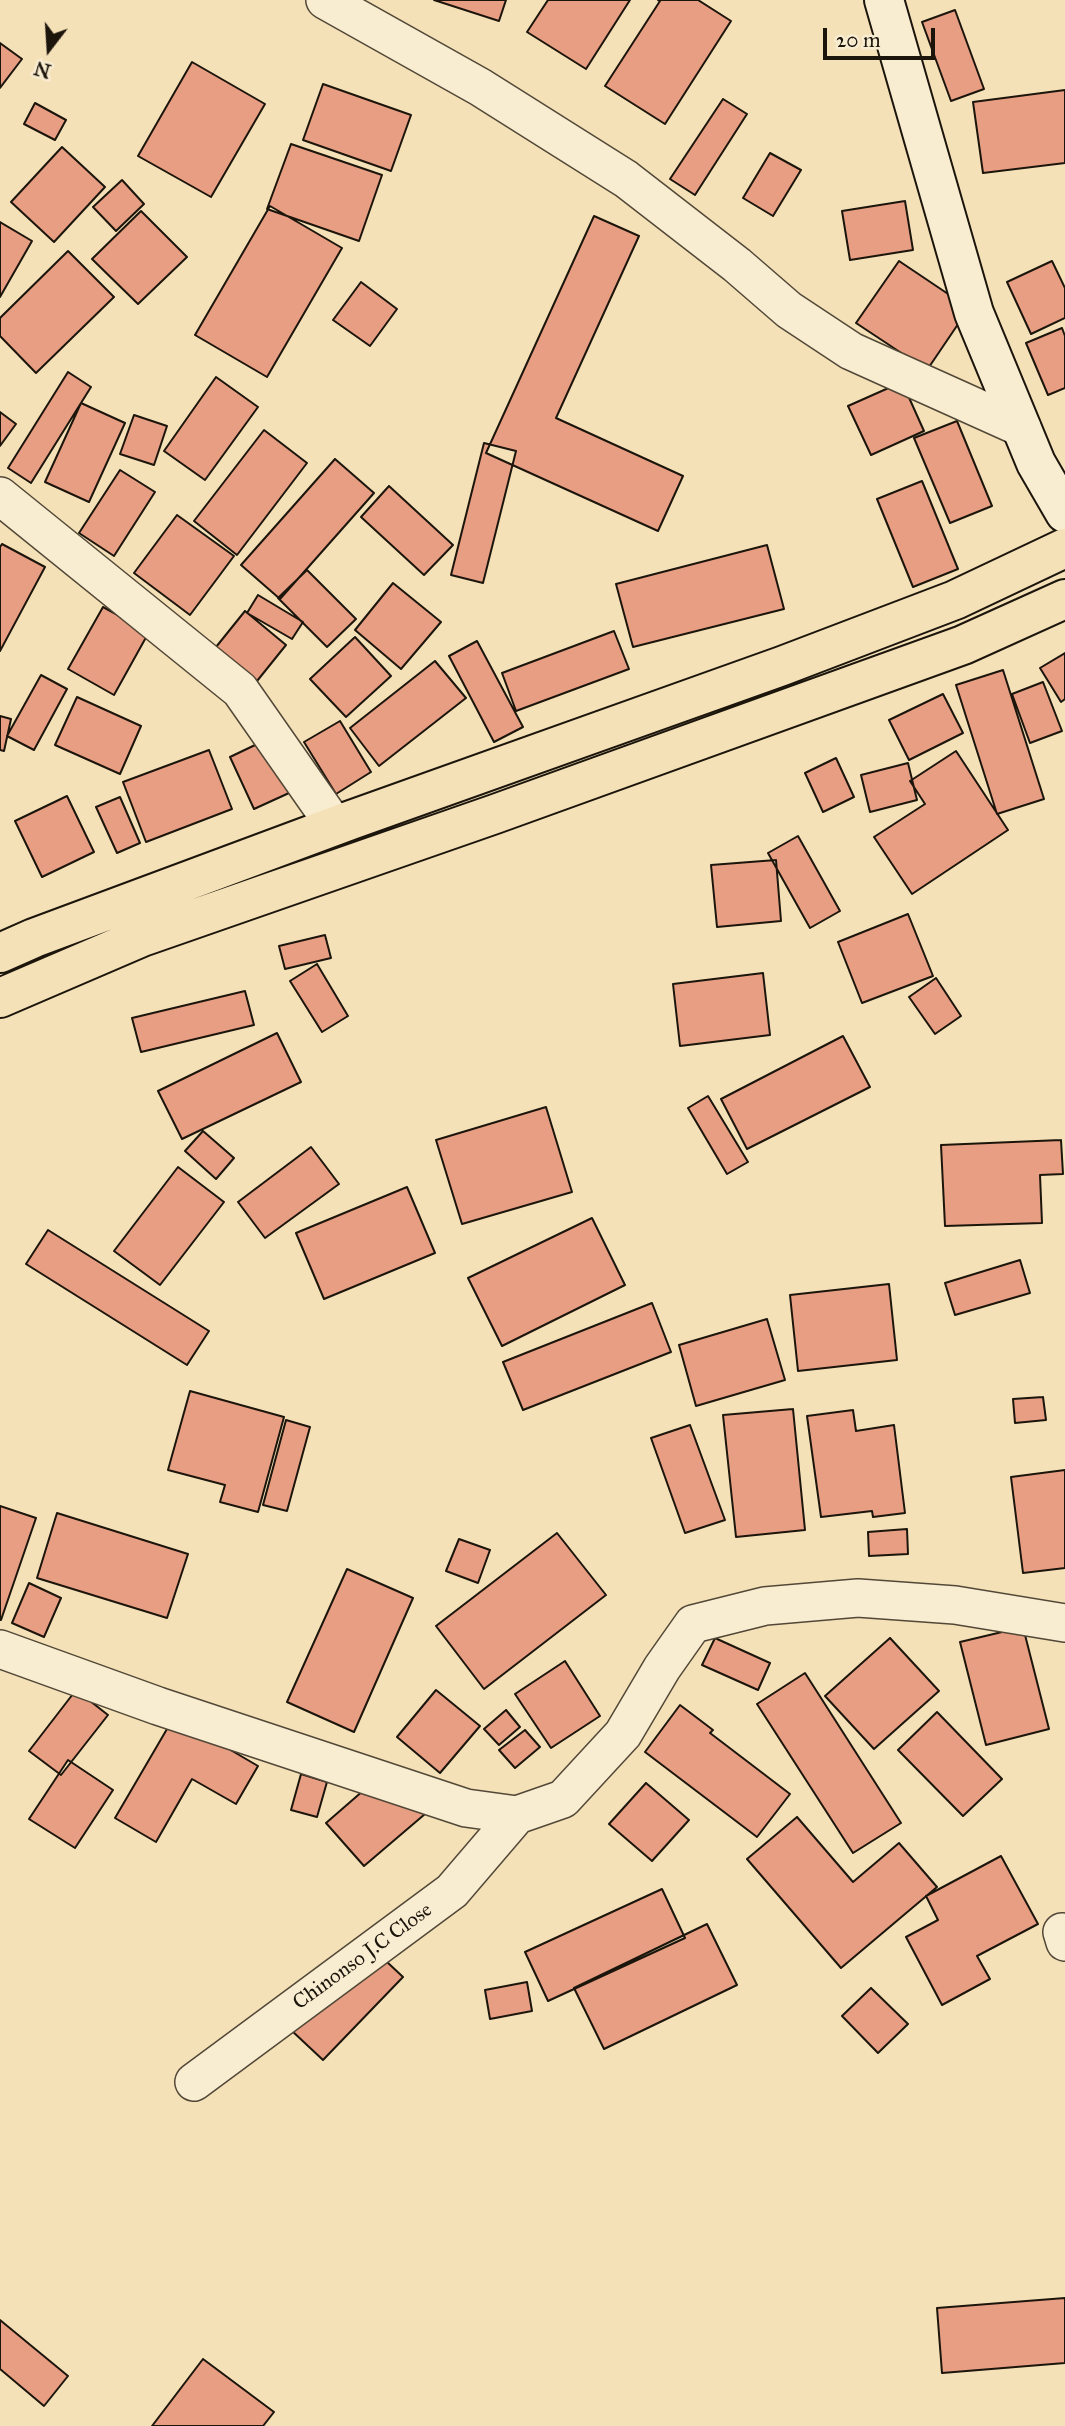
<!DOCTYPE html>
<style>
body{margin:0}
#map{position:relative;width:1065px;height:2426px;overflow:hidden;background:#f5e1b8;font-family:"IM FELL Great Primer",serif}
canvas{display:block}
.north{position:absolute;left:14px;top:14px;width:70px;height:70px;-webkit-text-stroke:5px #f8ecd1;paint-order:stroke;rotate:197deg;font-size:19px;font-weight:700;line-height:28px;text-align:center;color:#1c150c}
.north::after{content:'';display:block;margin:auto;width:24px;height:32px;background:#1c150c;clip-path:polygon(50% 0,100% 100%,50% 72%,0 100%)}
.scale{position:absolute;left:823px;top:28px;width:112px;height:32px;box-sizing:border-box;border:4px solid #1c150c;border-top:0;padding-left:9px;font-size:21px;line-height:24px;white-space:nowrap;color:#1c150c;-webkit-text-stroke:5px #f8ecd1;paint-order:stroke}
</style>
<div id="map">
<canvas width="1065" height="2426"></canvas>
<div class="north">N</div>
<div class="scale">20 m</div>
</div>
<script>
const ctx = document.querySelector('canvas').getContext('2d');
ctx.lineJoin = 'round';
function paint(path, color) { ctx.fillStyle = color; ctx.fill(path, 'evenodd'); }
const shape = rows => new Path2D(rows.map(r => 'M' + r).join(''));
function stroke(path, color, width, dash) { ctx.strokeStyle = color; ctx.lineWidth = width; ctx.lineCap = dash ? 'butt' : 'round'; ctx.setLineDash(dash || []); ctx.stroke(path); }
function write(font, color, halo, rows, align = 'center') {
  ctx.font = font + ' "IM FELL Great Primer",serif'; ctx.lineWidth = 7; ctx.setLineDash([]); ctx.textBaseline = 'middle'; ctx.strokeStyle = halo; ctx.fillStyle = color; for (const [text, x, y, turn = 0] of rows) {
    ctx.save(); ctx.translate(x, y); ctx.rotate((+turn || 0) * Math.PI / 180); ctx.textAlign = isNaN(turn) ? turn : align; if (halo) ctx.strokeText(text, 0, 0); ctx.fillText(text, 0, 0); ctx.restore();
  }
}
const building = shape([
 [434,0,506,0,499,21,434,0],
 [548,0,630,0,586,69,527,32,548,0],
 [658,0,698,0,731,21,665,124,605,86,660,1,658,0],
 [955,10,984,89,951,101,922,22,955,10],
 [0,43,22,59,0,88,0,43],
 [192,62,265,104,211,197,138,156,192,62],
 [323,84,411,115,391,171,303,140,323,84],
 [1065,90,1065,163,983,173,973,102,1065,90],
 [723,99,747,114,695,195,670,179,723,99],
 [35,103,66,120,55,140,24,124,35,103],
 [291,144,382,175,359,241,267,209,291,144],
 [62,147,105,187,54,242,11,202,62,147],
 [770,153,801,170,773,216,743,198,770,153],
 [122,180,144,204,116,231,93,207,122,180],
 [905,201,913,250,850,260,842,211,905,201],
 [270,206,342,248,267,377,195,335,270,206],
 [141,211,187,257,138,304,92,259,141,211],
 [594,216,639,236,556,418,683,476,658,531,486,453,594,216],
 [0,222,32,241,0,297,0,222],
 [68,251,114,297,36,373,0,336,0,318,68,251],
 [899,261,969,308,927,370,856,323,899,261],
 [1052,261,1065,288,1065,318,1031,334,1007,282,1052,261],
 [361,282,397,309,370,346,333,320,361,282],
 [1062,328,1065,336,1065,388,1048,395,1026,343,1062,328],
 [68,372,91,387,31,483,8,468,68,372],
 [216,377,258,407,205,480,164,451,216,377],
 [902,382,924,431,871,455,848,406,902,382],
 [81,403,125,423,89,502,45,482,81,403],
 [0,412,16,424,0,446,0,412],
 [134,415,167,426,154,465,120,454,134,415],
 [957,421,992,506,950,523,914,438,957,421],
 [264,430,307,463,237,555,194,521,264,430],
 [484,443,516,451,483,583,451,575,484,443],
 [335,459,374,493,280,599,241,565,335,459],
 [120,470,155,492,114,556,79,533,120,470],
 [922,481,958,569,913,587,877,499,922,481],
 [389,486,453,545,424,575,361,517,389,486],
 [177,515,234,556,190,615,134,573,177,515],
 [2,544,45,567,0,651,0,547,2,544],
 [767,545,784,609,633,647,616,584,767,545],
 [307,570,356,619,327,647,278,598,307,570],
 [393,583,441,622,401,669,355,630,393,583],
 [258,595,303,622,292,639,247,613,258,595],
 [103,607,149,632,114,695,68,669,103,607],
 [245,611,286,645,253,686,212,652,245,611],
 [614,631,629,669,516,711,502,673,614,631],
 [355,637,391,676,346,717,310,679,355,637],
 [477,641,523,727,494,742,449,656,477,641],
 [1065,653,1065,699,1061,702,1040,668,1065,653],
 [435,661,466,698,379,766,350,728,435,661],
 [1003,670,1044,799,997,814,956,685,1003,670],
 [41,675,67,689,34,750,7,736,41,675],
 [1043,682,1062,731,1030,743,1012,694,1043,682],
 [943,694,963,733,909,760,889,720,943,694],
 [77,697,141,726,120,774,55,745,77,697],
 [0,716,11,719,4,751,0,750,0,716],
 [340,721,371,772,336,794,304,742,340,721],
 [276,735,300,788,254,809,230,757,276,735],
 [209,750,232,809,146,842,123,782,209,750],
 [956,751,1008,830,912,894,874,837,925,804,910,781,956,751],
 [836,758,854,797,823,812,805,773,836,758],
 [908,763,917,800,870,812,861,775,908,763],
 [67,796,94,852,42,877,15,821,67,796],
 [120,797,140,843,117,853,96,807,120,797],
 [798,836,840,911,810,928,768,853,798,836],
 [776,860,781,921,717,927,711,865,776,860],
 [908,914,933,976,862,1003,838,942,908,914],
 [325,935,331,958,285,969,279,946,325,935],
 [317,964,348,1016,322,1032,290,981,317,964],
 [763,973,770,1035,680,1046,673,984,763,973],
 [936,978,961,1016,935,1034,909,997,936,978],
 [245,991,254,1025,141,1052,132,1018,245,991],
 [277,1033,301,1082,182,1139,158,1091,277,1033],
 [843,1036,870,1087,747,1149,721,1099,843,1036],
 [708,1096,748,1162,727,1174,688,1108,708,1096],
 [546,1107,572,1192,462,1224,436,1140,546,1107],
 [203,1131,234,1158,216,1179,185,1151,203,1131],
 [1061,1140,1063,1174,1040,1175,1042,1223,945,1226,941,1145,1061,1140],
 [311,1147,339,1184,265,1238,238,1202,311,1147],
 [178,1167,224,1202,160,1285,114,1251,178,1167],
 [407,1187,435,1253,324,1299,296,1233,407,1187],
 [592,1218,625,1285,502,1346,468,1278,592,1218],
 [48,1230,209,1331,187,1365,26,1264,48,1230],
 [1020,1260,1030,1293,955,1315,945,1283,1020,1260],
 [889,1284,897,1360,798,1371,790,1295,889,1284],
 [652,1303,671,1352,523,1410,503,1362,652,1303],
 [767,1319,785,1380,696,1406,679,1345,767,1319],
 [190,1391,284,1417,258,1512,220,1502,225,1485,168,1470,190,1391],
 [1043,1397,1046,1420,1015,1423,1013,1399,1043,1397],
 [793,1409,805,1530,736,1537,723,1415,793,1409],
 [853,1410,856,1431,894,1425,905,1513,873,1517,872,1511,821,1517,807,1416,853,1410],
 [286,1420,310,1427,287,1511,263,1505,286,1420],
 [690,1425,725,1520,685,1533,651,1438,690,1425],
 [1065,1470,1065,1568,1023,1573,1011,1477,1065,1470],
 [0,1506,36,1518,1,1620,0,1620,0,1506],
 [57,1513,188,1554,167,1618,37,1578,57,1513],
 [907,1529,908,1554,869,1556,868,1532,907,1529],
 [557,1533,606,1595,484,1689,436,1626,557,1533],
 [459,1539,490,1550,478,1583,446,1571,459,1539],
 [347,1569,413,1598,354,1732,287,1702,347,1569],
 [29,1583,61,1598,44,1637,12,1623,29,1583],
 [1023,1627,1049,1729,986,1745,960,1642,1023,1627],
 [715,1638,770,1663,758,1690,702,1665,715,1638],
 [890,1638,939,1691,874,1749,825,1696,890,1638],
 [565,1661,600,1716,551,1748,515,1694,565,1661],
 [805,1673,901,1823,853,1853,757,1704,805,1673],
 [76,1690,108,1715,61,1775,29,1751,76,1690],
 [436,1690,480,1726,440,1773,397,1737,436,1690],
 [680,1705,713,1730,710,1733,790,1794,757,1837,645,1752,680,1705],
 [506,1710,520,1727,499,1745,484,1729,506,1710],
 [937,1712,1002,1779,963,1816,898,1750,937,1712],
 [174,1717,258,1766,236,1804,192,1779,156,1842,115,1818,174,1717],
 [525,1730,540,1747,515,1768,499,1750,525,1730],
 [68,1760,113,1790,75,1848,29,1819,68,1760],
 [387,1770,425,1814,364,1866,326,1823,387,1770],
 [301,1774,327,1782,317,1817,291,1810,301,1774],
 [646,1783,689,1820,652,1861,609,1824,646,1783],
 [797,1817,853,1882,899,1843,937,1887,841,1968,747,1859,797,1817],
 [1001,1856,1038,1924,977,1956,990,1979,942,2005,906,1937,938,1920,926,1896,1001,1856],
 [662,1889,685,1938,548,2001,525,1952,662,1889],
 [707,1924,737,1985,604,2049,574,1988,707,1924],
 [370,1946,403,1977,323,2060,291,2030,370,1946],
 [527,1982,532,2011,490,2019,485,1990,527,1982],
 [871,1988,908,2024,878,2053,842,2016,871,1988],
 [1065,2298,1065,2363,942,2373,937,2308,1065,2298],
 [0,2320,68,2376,44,2406,0,2369,0,2320],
 [203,2359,274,2412,263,2426,152,2426,203,2359]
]);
const street = shape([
 [325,0,480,87,626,179,737,265,789,310,851,351,1022,428],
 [0,496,240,690,335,826],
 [0,1649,158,1706,466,1808,517,1815,563,1799,623,1734,662,1668,693,1624,765,1606,858,1598,955,1605,1065,1623],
 [1062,1932,1065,1942],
 [194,2082,452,1891,517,1815]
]);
const secondary = shape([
 [884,0,974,313,1036,463,1065,513]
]);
const primary = shape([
 [0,953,34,938,351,820,782,666,955,600,1065,548],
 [0,998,142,937,495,814,963,645,1065,599]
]);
const streetNames = [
 ["Chinonso J.C Close",363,1957,-36]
];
paint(building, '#e79e82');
stroke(building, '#1c150c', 2);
stroke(street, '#524837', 40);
stroke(secondary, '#1c150c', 42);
stroke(primary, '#1c150c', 42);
stroke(street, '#f8ecd1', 37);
stroke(secondary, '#f8ecd1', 38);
stroke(primary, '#f5e1b8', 38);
write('21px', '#1c150c', '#f8ecd1', streetNames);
</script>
